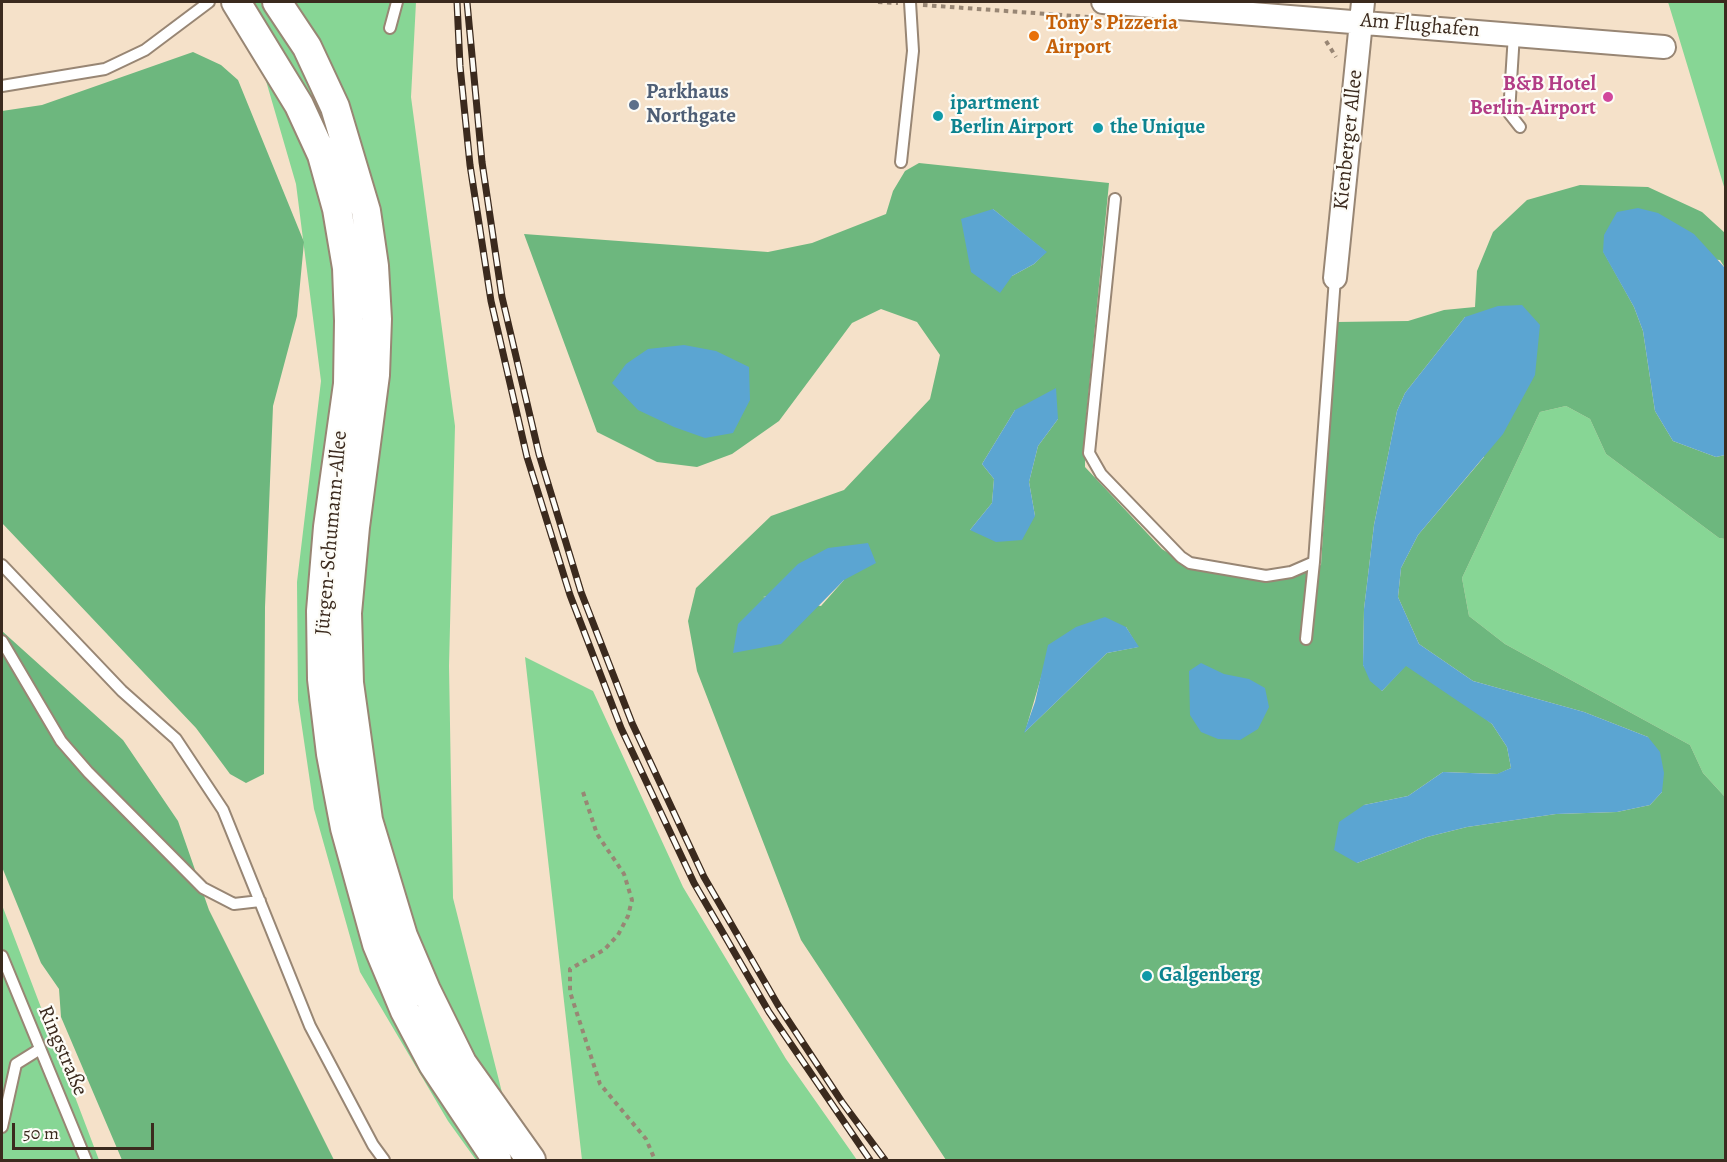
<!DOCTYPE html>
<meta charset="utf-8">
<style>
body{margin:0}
#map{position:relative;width:1727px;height:1162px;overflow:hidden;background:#f5e1c9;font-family:Alegreya,serif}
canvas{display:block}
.frame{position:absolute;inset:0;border:3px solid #3b2a1e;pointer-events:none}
.scale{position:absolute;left:12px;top:1123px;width:142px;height:27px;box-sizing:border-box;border:3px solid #3b2a1e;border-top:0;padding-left:8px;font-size:18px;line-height:21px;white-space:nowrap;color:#3b2a1e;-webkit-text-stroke:4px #fdfcf7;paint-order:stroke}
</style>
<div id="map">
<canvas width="1727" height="1162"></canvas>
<div class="frame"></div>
<div class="scale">50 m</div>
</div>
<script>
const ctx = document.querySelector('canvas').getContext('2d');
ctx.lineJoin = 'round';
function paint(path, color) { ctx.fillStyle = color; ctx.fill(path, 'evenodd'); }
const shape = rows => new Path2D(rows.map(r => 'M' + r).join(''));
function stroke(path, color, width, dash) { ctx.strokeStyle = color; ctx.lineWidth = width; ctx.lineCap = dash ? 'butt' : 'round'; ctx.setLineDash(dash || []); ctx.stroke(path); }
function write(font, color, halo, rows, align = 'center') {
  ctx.font = font + ' Alegreya,serif'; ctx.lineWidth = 4.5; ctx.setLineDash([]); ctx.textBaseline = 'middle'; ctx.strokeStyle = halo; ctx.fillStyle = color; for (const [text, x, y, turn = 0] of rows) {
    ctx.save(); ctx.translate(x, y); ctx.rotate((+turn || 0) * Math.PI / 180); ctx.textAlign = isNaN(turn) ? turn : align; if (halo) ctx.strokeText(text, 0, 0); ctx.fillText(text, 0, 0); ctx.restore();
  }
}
const green = shape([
 [222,2,416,2,411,97,455,426,449,666,453,898,519,1160,476,1160,448,1121,360,972,314,809,298,700,297,582,321,381,296,184,255,43],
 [1668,2,1725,2,1725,190,1676,28],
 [1566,406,1590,419,1606,454,1719,538,1725,539,1725,797,1703,773,1690,745,1505,644,1469,616,1462,578,1540,412],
 [525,657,593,691,683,887,786,1059,857,1160,582,1160],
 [2,905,99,1160,2,1160]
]);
const forest = shape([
 [193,52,221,65,238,80,304,242,297,316,273,406,265,607,264,774,246,783,230,774,196,728,2,523,2,111,42,105],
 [919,163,1109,183,1085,429,1085,467,1162,549,1189,566,1255,580,1291,575,1321,565,1336,322,1408,321,1444,310,1475,307,1477,271,1493,232,1527,200,1580,185,1648,187,1702,212,1725,233,1725,268,1720,260,1603,251,1634,307,1643,331,1655,411,1673,441,1716,457,1725,455,1725,539,1719,538,1606,454,1590,419,1566,406,1540,412,1462,578,1469,616,1505,644,1690,745,1703,773,1725,797,1725,1160,946,1160,801,940,697,671,688,621,696,588,771,516,844,490,930,399,940,355,917,322,881,309,852,323,779,421,732,454,697,467,657,462,597,432,524,234,768,252,812,243,886,214,893,191,905,171],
 [993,209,1046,252,1034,264,1012,276],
 [1465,317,1484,457,1418,535,1401,568,1398,597,1419,644,1473,681,1584,712,1648,737,1662,792,1650,805,1617,812,1556,814,1467,827,1427,837,1357,863,1364,805,1408,796,1443,772,1498,774,1511,768,1507,747,1492,724,1472,708,1406,665,1382,691,1363,665,1364,609,1374,525,1397,411,1405,393],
 [1015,410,1058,419,1038,446,1029,482,1035,516,970,530,992,503,994,479,982,464],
 [844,580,821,606,763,597],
 [1126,627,1138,647,1107,653,1025,732,1042,674],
 [2,631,123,740,178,821,209,910,334,1160,122,1160,61,1017,59,989,41,963,2,867]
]);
const water = shape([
 [1638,208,1658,213,1694,234,1725,268,1725,455,1716,457,1673,441,1655,411,1643,331,1634,307,1603,252,1604,235,1617,212],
 [993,209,1047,252,1034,264,1012,276,1000,293,971,272,961,219],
 [1522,305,1540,325,1535,375,1503,434,1418,535,1401,568,1398,597,1419,644,1473,681,1584,712,1648,737,1660,752,1664,773,1662,792,1650,805,1617,812,1556,814,1467,827,1427,837,1357,863,1334,850,1339,822,1364,805,1408,796,1443,772,1497,774,1511,768,1507,747,1492,724,1406,666,1382,691,1370,681,1363,665,1364,609,1374,525,1397,411,1405,393,1465,317,1498,306],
 [684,345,716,351,749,367,750,400,733,433,705,438,674,427,638,410,612,383,626,364,648,349],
 [1056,388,1058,419,1038,446,1029,482,1035,516,1022,540,996,542,970,530,992,503,994,479,982,464,1015,410],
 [868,543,876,563,844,580,781,644,733,653,738,624,798,564,828,548],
 [1105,617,1126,627,1139,647,1107,653,1024,733,1035,702,1048,645,1076,627],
 [1201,663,1224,674,1249,679,1265,688,1269,707,1258,729,1240,740,1218,739,1201,732,1190,715,1189,671]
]);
const path = shape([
 [878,2,898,3],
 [923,5,1089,17],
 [1326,41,1336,57],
 [583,792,597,834,624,874,632,900,628,916,618,935,604,950,570,969,570,992,600,1084,646,1139,655,1160]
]);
const service = shape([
 [390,28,397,2],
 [1514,34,1509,113,1520,127],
 [2,86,105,69,145,50,209,2],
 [901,162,913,51,910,2],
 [1115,199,1089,453,1101,474,1181,557,1190,563,1266,576,1291,572,1314,562,1335,278],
 [2,565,122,691,176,739,223,810,310,1026,373,1145,384,1160],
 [1306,639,1314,562],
 [2,641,61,741,88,772,203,888,234,904,260,901],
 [2,956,86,1160],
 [2,1127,16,1064,40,1049]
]);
const minor = shape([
 [1103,2,1664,47],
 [1335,278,1363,2]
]);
const tertiary = shape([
 [236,2,299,105,322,155,337,209,347,268,349,321,348,384,328,527,321,611,322,679,331,754,345,828,377,944,405,1011,433,1064,497,1160],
 [277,2,307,47,335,107,366,211,374,266,377,319,375,375,355,527,347,613,349,683,368,820,403,936,426,990,462,1063,531,1160]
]);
const rail = shape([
 [457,2,460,66,470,165,491,301,527,457,570,595,621,728,694,883,769,1012,870,1160],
 [467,2,482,162,502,297,539,454,581,592,632,723,704,877,778,1005,842,1102,885,1160]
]);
const markers = [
 [1034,36,6,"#e8710a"],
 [1608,97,6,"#d1479c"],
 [634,105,6,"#5c6f8a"],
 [938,116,6,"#0f9aa8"],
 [1098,128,6,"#0f9aa8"],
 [1147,976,6,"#0f9aa8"]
];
const foodNames = [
 ["Tony's Pizzeria",1046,24],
 ["Airport",1046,48]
];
const streetNames = [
 ["Am Flughafen",1420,26,5],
 ["Kienberger Allee",1349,140,-84],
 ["Jürgen-Schumann-Allee",332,533,-85],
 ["Ringstraße",62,1051,67]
];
const hotelNames = [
 ["B&B Hotel",1596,85],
 ["Berlin-Airport",1596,109]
];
const serviceNames = [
 ["Parkhaus",646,93],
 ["Northgate",646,117]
];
const cultureNames = [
 ["ipartment",950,104],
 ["Berlin Airport",950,128],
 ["the Unique",1110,128],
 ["Galgenberg",1159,976]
];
paint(green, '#87d695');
paint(forest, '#6db77e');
paint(water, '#5ba5d2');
stroke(service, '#988674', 14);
stroke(minor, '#988674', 26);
stroke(tertiary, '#988674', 32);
stroke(path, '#988674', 4, [4.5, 4.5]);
stroke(service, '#fff', 10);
stroke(minor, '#fff', 22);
stroke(tertiary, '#fff', 28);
stroke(rail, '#3b2a1e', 7);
stroke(rail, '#fdfcf7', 4.5, [14]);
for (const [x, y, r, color] of markers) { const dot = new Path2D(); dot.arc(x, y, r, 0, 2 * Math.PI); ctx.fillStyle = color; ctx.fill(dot); stroke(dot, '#fdfcf7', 2); }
write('bold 21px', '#c56008', '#fdfcf7', foodNames, 'left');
write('21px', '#3b2a1e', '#fdfcf7', streetNames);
write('bold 21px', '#b23c85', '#fdfcf7', hotelNames, 'right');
write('bold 21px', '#4e5e75', '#fdfcf7', serviceNames, 'left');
write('bold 21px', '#0d838f', '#fdfcf7', cultureNames, 'left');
</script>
